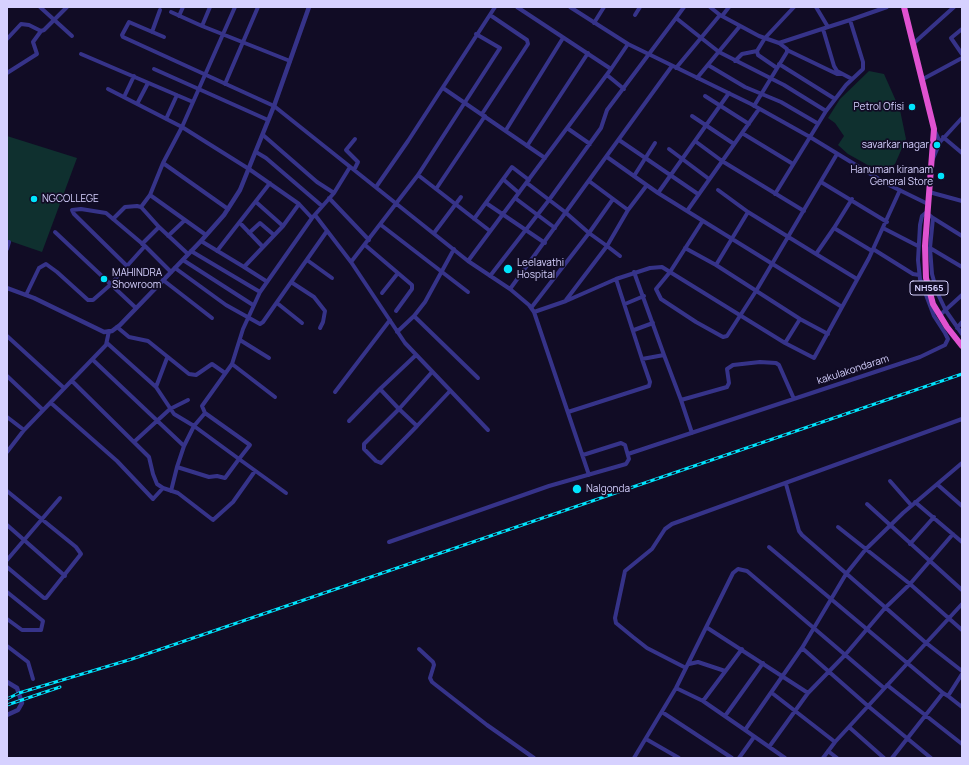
<!DOCTYPE html>
<style>
body{margin:0}
#map{position:relative;width:969px;height:765px;overflow:hidden;background:#110c25;font-family:Manrope,sans-serif}
canvas{display:block}
.frame{position:absolute;inset:0;border:8px solid #d6d1ff;pointer-events:none}
</style>
<div id="map">
<canvas width="969" height="765"></canvas>
<div class="frame"></div>
</div>
<script>
const ctx = document.querySelector('canvas').getContext('2d');
ctx.lineJoin = 'round';
function paint(path, color) { ctx.fillStyle = color; ctx.fill(path, 'evenodd'); }
const shape = rows => new Path2D(rows.map(r => 'M' + r).join(''));
function stroke(path, color, width, dash) { ctx.strokeStyle = color; ctx.lineWidth = width; ctx.lineCap = dash ? 'butt' : 'round'; ctx.setLineDash(dash || []); ctx.stroke(path); }
function write(font, color, halo, rows, align = 'center') {
  ctx.font = font + ' Manrope,sans-serif'; ctx.lineWidth = 3.5; ctx.setLineDash([]); ctx.textBaseline = 'middle'; ctx.strokeStyle = halo; ctx.fillStyle = color; for (const [text, x, y, turn = 0] of rows) {
    ctx.save(); ctx.translate(x, y); ctx.rotate((+turn || 0) * Math.PI / 180); ctx.textAlign = isNaN(turn) ? turn : align; if (halo) ctx.strokeText(text, 0, 0); ctx.fillText(text, 0, 0); ctx.restore();
  }
}
const green = shape([
 [869,71,884,74,900,110,906,139,895,164,882,173,848,154,838,145,844,136,835,123,828,118,840,99],
 [7,136,77,158,42,252,7,240]
]);
const minor = shape([
 [40,7,72,36],
 [517,7,611,69],
 [570,7,628,44,751,104,810,137,887,184,928,204],
 [710,7,720,15],
 [816,7,828,27,850,20],
 [171,12,202,26,290,61],
 [635,15,640,7],
 [179,16,183,7],
 [722,16,729,7],
 [676,18,684,7],
 [594,23,604,7],
 [202,26,210,7],
 [823,29,834,66,837,71,852,79],
 [962,29,951,38,962,54],
 [152,32,160,10],
 [164,37,129,22,122,35,123,37,274,106,468,261,510,289,529,305,534,312,589,475],
 [7,39,21,24,29,25,41,31,44,30,67,7],
 [914,43,954,7],
 [787,50,837,74,841,74],
 [757,51,765,38,794,7],
 [757,51,758,55,777,68],
 [81,54,193,102],
 [735,61,742,54,757,51],
 [779,64,835,99],
 [708,65,745,87,781,102,817,123],
 [676,68,720,15,759,36,779,43,828,27],
 [154,69,268,120],
 [7,73,37,54,33,42,41,31],
 [607,75,624,89],
 [697,78,740,26],
 [923,79,962,58],
 [225,84,258,7],
 [443,88,545,158],
 [108,89,182,127,249,169,299,204,312,218],
 [705,96,749,124],
 [124,97,134,76],
 [137,104,148,83],
 [754,106,787,52,787,49,779,43],
 [759,109,687,211,842,307],
 [482,114,528,44,527,40,490,15],
 [692,116,734,144],
 [166,119,177,95],
 [567,128,590,144],
 [506,130,563,38],
 [742,133,793,164],
 [263,135,317,182,334,193],
 [943,137,962,153],
 [619,140,698,194],
 [695,141,722,161,804,211],
 [940,142,962,118],
 [527,146,588,53],
 [669,149,709,179],
 [256,152,266,158,322,206],
 [607,157,658,193,729,93],
 [932,161,940,142,934,129],
 [354,170,358,162,346,150,355,139],
 [418,175,490,231],
 [634,176,655,143],
 [504,180,519,193],
 [589,181,628,210],
 [821,182,887,222],
 [527,183,565,212,589,233,531,308],
 [376,187,408,141,495,7],
 [436,189,485,116],
 [718,190,748,212,816,254],
 [929,192,962,201],
 [658,193,687,211],
 [775,194,826,111,846,85,863,69,863,62,850,20,887,7],
 [150,195,206,235],
 [329,198,369,240],
 [515,198,555,228],
 [852,199,834,228,872,251],
 [256,202,283,226],
 [486,203,545,243],
 [141,207,150,195,163,163],
 [228,209,163,163,182,127,235,7],
 [748,212,716,265,800,319,828,334],
 [928,214,933,218,930,248,932,274,937,292,946,311,962,334],
 [315,215,351,262,405,343,488,430],
 [933,218,962,236],
 [113,219,125,207,137,206,141,207,159,227],
 [474,219,512,167,529,180],
 [702,222,670,272,785,343],
 [240,223,263,247],
 [381,225,468,292],
 [834,228,816,254,857,279],
 [883,228,918,246],
 [55,232,136,308],
 [249,233,260,223,274,235],
 [434,233,461,197],
 [168,236,185,220],
 [201,241,244,267,283,226,299,204],
 [142,244,159,227,188,254],
 [365,245,412,285,412,289,396,311],
 [685,248,716,265],
 [930,248,962,267],
 [7,249,9,242],
 [873,249,913,274,919,275],
 [191,251,260,292],
 [217,251,270,183],
 [620,256,607,246,628,210,647,185],
 [183,260,253,305],
 [307,260,332,278],
 [468,261,611,69,628,44],
 [351,262,418,175,500,48,476,34],
 [126,265,74,214,72,210,81,209,106,213,145,246],
 [244,267,266,281],
 [175,268,226,305,260,324,263,322,327,231],
 [634,272,664,355],
 [490,276,549,200,601,128,607,110,676,18,719,52,784,85,826,111],
 [616,279,650,268,662,267,670,272,656,289,661,299,696,322,723,337,727,336,756,291,837,154],
 [163,280,212,318],
 [291,282,314,297,325,311,323,322,320,328],
 [510,289,672,66],
 [382,293,398,273],
 [26,295,39,268,46,264,57,272,88,300,93,300,109,286,145,246,171,272],
 [566,300,607,246,589,233,613,199],
 [277,303,302,323],
 [625,304,644,296],
 [534,312,566,301,616,279,642,359,664,355,681,400,727,387,729,383,727,369,733,365,760,362,776,363,779,365,794,399],
 [940,315,962,295],
 [414,316,478,378],
 [800,319,785,343,814,358,869,258,900,190],
 [117,327,129,337,148,341,189,374,196,375,212,364,225,373],
 [957,328,962,322],
 [634,330,653,323],
 [397,332,414,316,425,302,454,249],
 [7,336,64,388],
 [240,340,269,358],
 [107,343,156,387,174,414,194,426,205,413],
 [93,360,184,446],
 [232,364,275,397],
 [7,376,43,410],
 [72,381,149,457,153,474,157,484,163,488,178,493,213,520,233,502,255,471],
 [156,387,167,358],
 [380,389,399,409,417,426,381,463,376,461,364,449,364,444,399,409,432,372],
 [335,392,390,320],
 [681,400,692,433],
 [51,403,117,461,153,499,163,488],
 [568,412,649,386,650,382,642,359],
 [7,417,24,430],
 [349,421,380,389,416,355],
 [194,426,239,459,225,478,217,476,209,477,177,467,184,446,194,426],
 [417,426,450,391],
 [135,441,170,409,188,400],
 [7,452,24,430,106,345,109,331],
 [628,454,920,357,945,345,948,339,945,333,934,316,920,279,918,260,920,225,922,216,928,211],
 [890,481,911,505],
 [786,484,799,531,802,535,925,642,962,671],
 [938,485,962,506],
 [7,491,76,547,81,554,46,598,44,598,7,567],
 [171,491,177,467],
 [286,493,239,459,250,445,205,413,202,406,232,364,243,329,260,292,312,218,334,193,350,167],
 [915,502,962,542],
 [867,504,962,590],
 [7,525,65,576],
 [838,527,910,584,962,630],
 [389,542,549,486,626,464,629,459,625,445,621,443,583,455],
 [910,544,934,517],
 [769,547,943,693],
 [7,560,60,498],
 [7,592,43,621,41,630,22,630,7,619],
 [706,627,808,693],
 [7,646,28,662,33,679],
 [802,648,868,706,931,758],
 [419,649,433,662,434,665,430,678,432,682,487,725,534,758],
 [689,664,698,662,725,671],
 [686,668,647,648,633,637,616,623,615,618,625,571,652,549,665,529,672,524,962,419],
 [887,685,962,744],
 [676,688,703,701,745,730],
 [772,693,835,742],
 [948,696,962,707],
 [703,701,742,649],
 [662,712,732,758],
 [725,716,763,663],
 [849,727,884,758],
 [646,739,679,758],
 [769,747,808,693,845,655,885,608,910,584,953,534],
 [828,751,837,758],
 [634,758,676,688,733,573,738,569,747,571,884,688],
 [739,758,754,737],
 [785,758,745,730,802,648,846,574,866,549,903,513,962,463],
 [823,758,835,742,962,604],
 [892,758,943,693,948,696,962,674]
]);
const tertiary = shape([
 [7,288,34,298,104,332,112,331,120,325,201,241,224,215,240,190,274,106,309,7],
 [7,682,17,688,22,703,18,710,7,715]
]);
const trunk = shape([
 [904,7,934,129,925,246,926,278,933,304,947,327,962,346]
]);
const rail = shape([
 [7,699,19,693,132,659,962,374],
 [7,705,60,687]
]);
const markers = [
 [912,107,4,"#00e4fc"],
 [937,145,4,"#00e4fc"],
 [941,176,4,"#00e4fc"],
 [34,199,4,"#00e4fc"],
 [508,269,5,"#00e4fc"],
 [104,279,4,"#00e4fc"],
 [577,489,5,"#00e4fc"]
];
const shields = [
 [929,288,38]
];
const shieldNames = [
 ["NH565",929,288]
];
const poiNames = [
 ["Petrol Ofisi",904,107,"right"],
 ["savarkar nagar",929,145,"right"],
 ["Hanuman kiranam",933,170,"right"],
 ["General Store",933,182,"right"],
 ["NGCOLLEGE",42,199],
 ["Leelavathi",517,263],
 ["Hospital",517,275],
 ["MAHINDRA",112,273],
 ["Showroom",112,285],
 ["Nalgonda",586,489]
];
const streetNames = [
 ["kakulakondaram",853,370,-18]
];
paint(green, '#0f302f');
stroke(minor, '#363389', 4);
stroke(tertiary, '#363389', 4.5);
stroke(trunk, '#e052d0', 6);
stroke(rail, '#00e4fc', 3);
stroke(rail, '#110c25', 1.5, [4.5]);
for (const [x, y, r, color] of markers) { const dot = new Path2D(); dot.arc(x, y, r, 0, 2 * Math.PI); ctx.fillStyle = color; ctx.fill(dot); stroke(dot, '#110c25', 1.5); }
for (const [x, y, w] of shields) { const box = new Path2D(); box.roundRect(x - w / 2, y - 7, w, 14, 3); ctx.fillStyle = '#110c25'; ctx.fill(box); stroke(box, '#d6d1ff', 1); }
write('bold 9px', '#d6d1ff', null, shieldNames);
write('10px', '#d6d1ff', '#110c25', poiNames, 'left');
write('10px', '#d6d1ff', '#110c25', streetNames);
</script>
